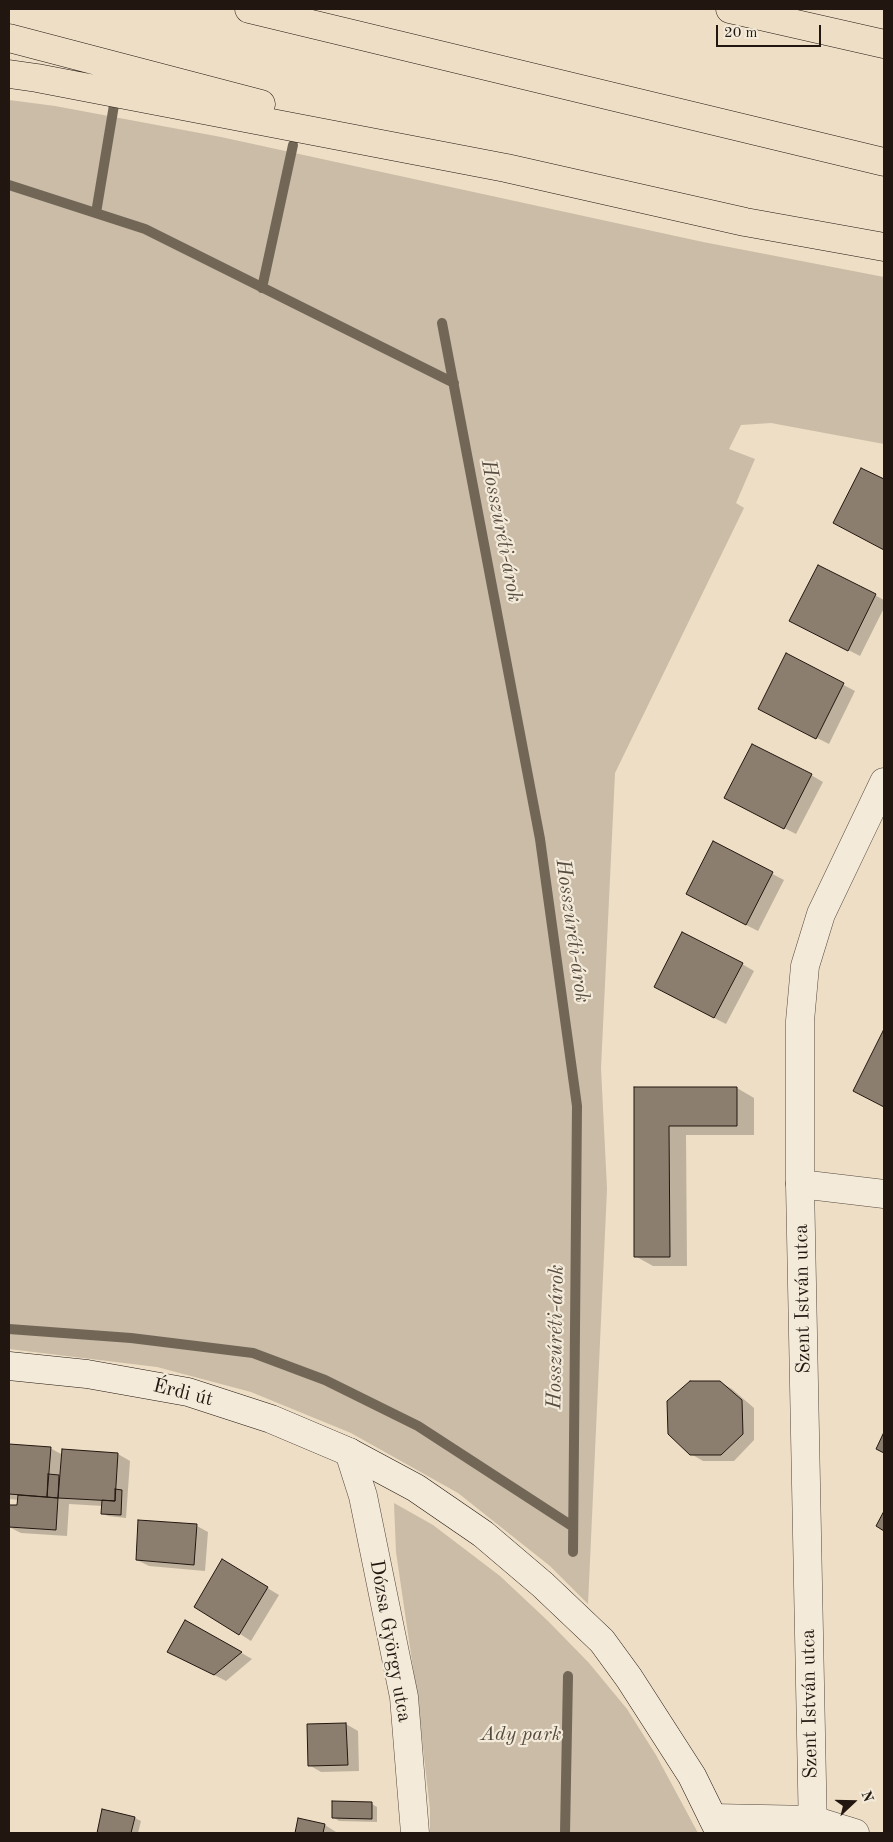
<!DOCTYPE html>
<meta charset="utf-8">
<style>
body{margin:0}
#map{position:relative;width:893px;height:1842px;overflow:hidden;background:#eddec5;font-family:"Old Standard TT",serif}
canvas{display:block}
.frame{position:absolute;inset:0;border:10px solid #221710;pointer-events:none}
.north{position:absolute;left:828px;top:1777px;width:50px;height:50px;-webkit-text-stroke:4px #f3ead9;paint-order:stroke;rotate:69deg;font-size:14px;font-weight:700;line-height:20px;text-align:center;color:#221710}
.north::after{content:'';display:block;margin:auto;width:18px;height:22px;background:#221710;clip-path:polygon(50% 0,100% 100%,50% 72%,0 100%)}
.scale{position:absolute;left:716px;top:25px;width:105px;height:22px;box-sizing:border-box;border:2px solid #221710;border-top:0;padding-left:6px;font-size:15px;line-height:18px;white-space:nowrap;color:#221710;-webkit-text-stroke:4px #f3ead9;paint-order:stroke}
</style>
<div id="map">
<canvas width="893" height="1842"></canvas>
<div class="frame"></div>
<div class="north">N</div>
<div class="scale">20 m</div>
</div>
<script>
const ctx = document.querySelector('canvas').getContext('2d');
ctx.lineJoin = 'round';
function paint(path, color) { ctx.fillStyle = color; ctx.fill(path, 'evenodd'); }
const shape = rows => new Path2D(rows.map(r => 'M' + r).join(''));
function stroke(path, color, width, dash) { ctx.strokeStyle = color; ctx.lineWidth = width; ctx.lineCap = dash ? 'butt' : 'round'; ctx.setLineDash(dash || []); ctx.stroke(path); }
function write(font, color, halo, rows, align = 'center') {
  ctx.font = font + ' "Old Standard TT",serif'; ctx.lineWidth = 4.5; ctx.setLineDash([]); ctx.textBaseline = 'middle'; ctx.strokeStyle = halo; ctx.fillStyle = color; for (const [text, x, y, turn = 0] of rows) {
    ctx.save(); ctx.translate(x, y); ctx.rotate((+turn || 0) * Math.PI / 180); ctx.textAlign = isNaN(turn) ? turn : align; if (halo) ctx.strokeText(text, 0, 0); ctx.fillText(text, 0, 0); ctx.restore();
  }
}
const green = shape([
 [9,100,55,106,221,137,703,242,884,277,884,444,771,423,741,425,729,449,755,459,736,503,744,508,615,773,601,1068,607,1189,588,1604,550,1566,458,1493,351,1433,251,1392,157,1367,9,1349],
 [394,1503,433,1525,500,1576,548,1621,589,1663,627,1709,656,1755,698,1833,430,1833,430,1809,417,1695,396,1552]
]);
const shadow = shape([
 [862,469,884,481,884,549,846,529],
 [819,566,884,600,884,608,860,656,803,627],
 [787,655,855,691,829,744,771,715],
 [811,775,823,782,796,834,737,804],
 [713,843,784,880,758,931,699,901],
 [742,964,754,971,726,1024,667,994],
 [884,1033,884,1106,866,1097],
 [635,1088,737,1088,754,1098,754,1135,686,1135,687,1266,653,1266,635,1256],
 [720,1382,732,1389,754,1408,754,1440,734,1461,703,1461,691,1454],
 [9,1445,50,1448,63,1455,118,1454,130,1461,126,1518,108,1516,102,1513,103,1506,69,1504,67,1536,21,1533,9,1527,9,1506,18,1507,19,1500,9,1499],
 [197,1526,208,1532,205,1571,149,1566,137,1560],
 [234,1568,279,1595,251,1641,240,1634],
 [186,1621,252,1659,226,1681,181,1658],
 [346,1724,358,1731,359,1771,321,1772,309,1765,308,1725],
 [372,1804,377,1807,377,1822,339,1821,333,1817],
 [103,1810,135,1818,141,1821,138,1833,98,1833],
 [299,1820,325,1825,336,1832,336,1833,296,1833]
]);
const stream = shape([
 [9,185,145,229,454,383],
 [96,213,114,105],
 [262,288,293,145],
 [442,323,540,839,577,1106,573,1552],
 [9,1329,131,1338,253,1353,325,1380,418,1426,572,1526],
 [565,1833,568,1676]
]);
const building = shape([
 [861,468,884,479,884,550,833,523,861,468],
 [818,565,876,594,848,651,789,621,818,565],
 [786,653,844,683,816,739,758,709,786,653],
 [752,744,812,774,784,829,724,798,752,744],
 [713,841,773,872,746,925,686,894,713,841],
 [682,932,743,963,714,1018,654,987,682,932],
 [883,1031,884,1032,884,1107,853,1091,883,1031],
 [634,1087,737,1087,737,1126,669,1126,670,1257,634,1257,634,1087],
 [690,1381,720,1381,742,1400,743,1434,721,1455,690,1455,668,1434,667,1401,690,1381],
 [884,1432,884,1453,876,1449,884,1432],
 [9,1444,51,1447,47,1497,9,1494,9,1444],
 [62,1449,118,1453,115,1501,58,1498,62,1449],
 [48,1474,59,1475,58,1498,47,1497,48,1474],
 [115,1489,122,1490,121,1515,101,1514,102,1500,115,1501,115,1489],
 [18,1495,58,1498,56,1530,9,1527,9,1505,17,1505,18,1495],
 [884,1511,884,1531,876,1526,884,1511],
 [138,1520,197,1524,194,1565,136,1560,138,1520],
 [222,1559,268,1587,239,1635,194,1607,222,1559],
 [185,1620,242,1652,214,1675,167,1652,185,1620],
 [346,1723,348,1765,308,1766,307,1724,346,1723],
 [332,1801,372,1802,372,1819,332,1818,332,1801],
 [102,1809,135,1817,131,1833,97,1833,102,1809],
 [298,1818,325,1824,323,1833,295,1833,298,1818]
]);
const minor = shape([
 [800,1184,884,1194],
 [349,1452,363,1496,404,1697,415,1833],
 [713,1818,813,1820,855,1833]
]);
const tertiary = shape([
 [813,1833,800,1184,800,1021,805,966,821,914,884,782]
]);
const secondary = shape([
 [9,1366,87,1374,188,1392,271,1419,349,1452,416,1488,483,1534,543,1585,602,1641,629,1678,692,1776,720,1833]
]);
const motorway = shape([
 [249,9,884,162],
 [730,9,884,44],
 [9,38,261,104],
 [9,74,37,78,506,168,745,222,884,247]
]);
const streetNames = [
 ["Szent István utca",803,1299,-91],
 ["Érdi út",183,1393,14],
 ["Dózsa György utca",390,1641,80],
 ["Szent István utca",810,1704,-91]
];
const parkNames = [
 ["Ady park",521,1735]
];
const waterNames = [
 ["Hosszúréti-árok",501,531,79],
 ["Hosszúréti-árok",572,931,82],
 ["Hosszúréti-árok",556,1337,-89]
];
paint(green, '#cabca6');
paint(shadow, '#0003');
stroke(stream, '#726657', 10);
paint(building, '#8c7e6e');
stroke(building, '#221710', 1);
stroke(minor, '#55493d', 29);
stroke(tertiary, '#55493d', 29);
stroke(secondary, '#221710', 29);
stroke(motorway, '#221710', 29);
stroke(minor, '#f3ead9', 28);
stroke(tertiary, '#f3ead9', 28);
stroke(secondary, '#f3ead9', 28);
stroke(motorway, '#eddec5', 28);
write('20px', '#221710', '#f3ead9', streetNames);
write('italic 20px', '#54493d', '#f3ead9', parkNames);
write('italic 21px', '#584b40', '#f3ead9', waterNames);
</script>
